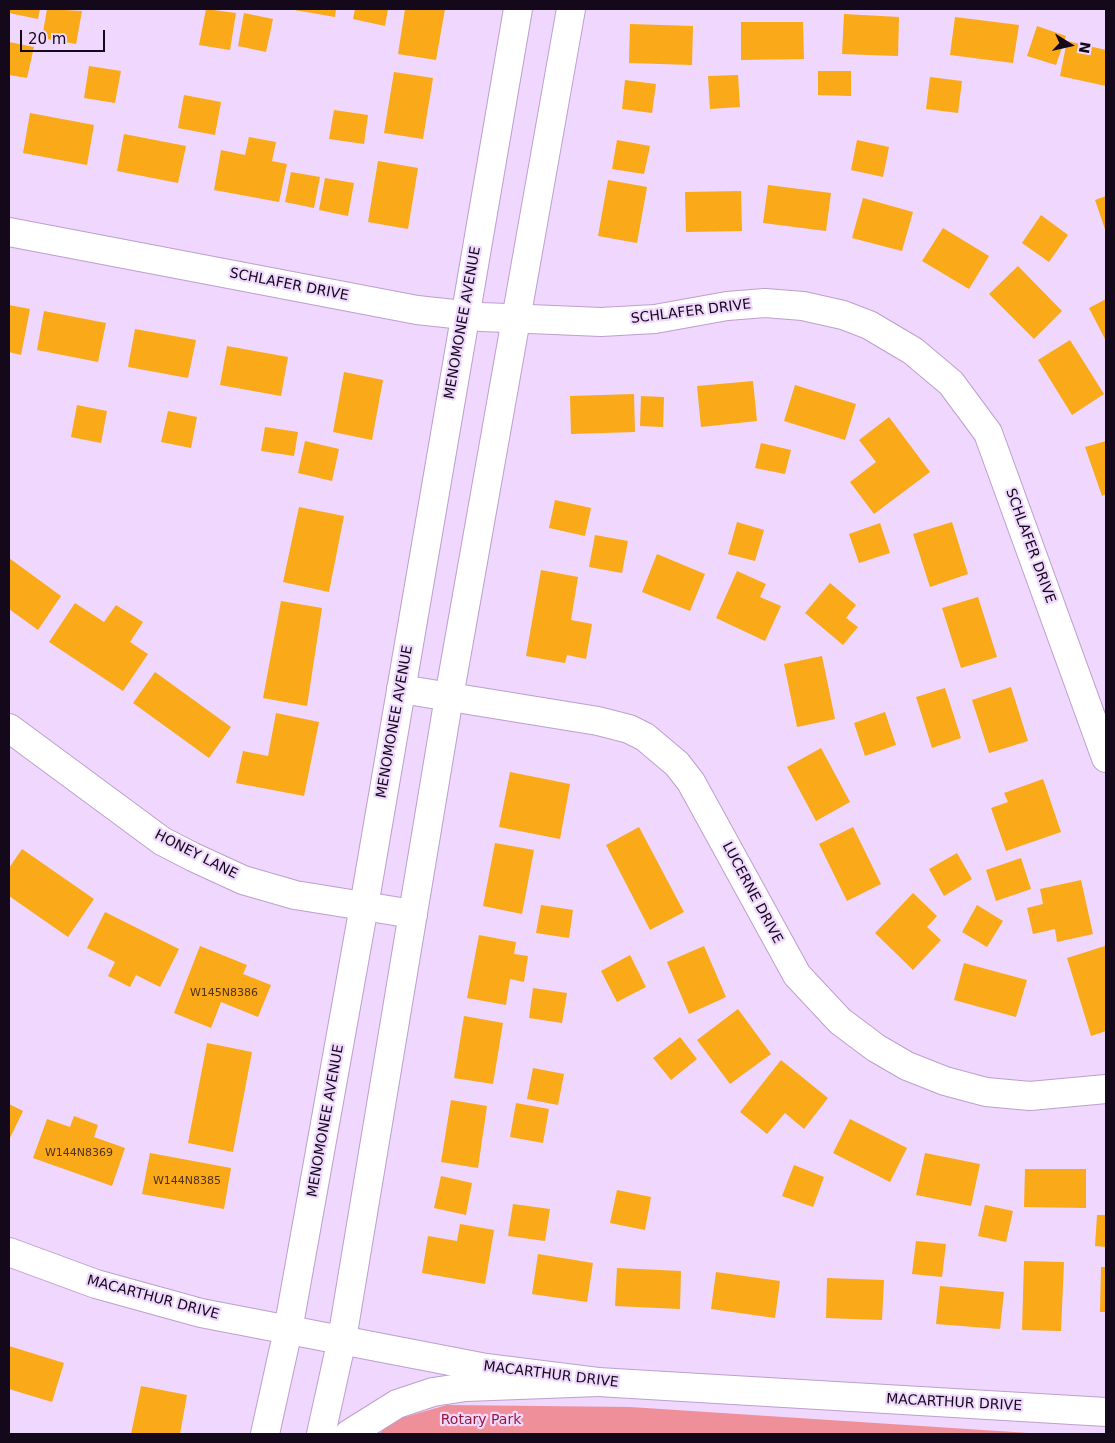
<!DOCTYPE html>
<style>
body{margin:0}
#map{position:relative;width:1115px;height:1443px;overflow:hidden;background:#efd7fd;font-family:"DejaVu Sans",sans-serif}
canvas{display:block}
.frame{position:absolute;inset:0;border:10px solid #14091a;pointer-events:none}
.north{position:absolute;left:1045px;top:20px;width:50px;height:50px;-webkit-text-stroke:4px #efd7fd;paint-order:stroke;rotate:100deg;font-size:14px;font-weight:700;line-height:20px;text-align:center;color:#14091a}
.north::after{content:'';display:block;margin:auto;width:18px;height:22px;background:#14091a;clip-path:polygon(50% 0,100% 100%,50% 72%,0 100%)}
.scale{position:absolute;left:20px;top:30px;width:85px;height:22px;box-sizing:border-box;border:2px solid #14091a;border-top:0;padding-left:6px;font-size:15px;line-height:18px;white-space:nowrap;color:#14091a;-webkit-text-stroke:4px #efd7fd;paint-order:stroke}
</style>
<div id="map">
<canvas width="1115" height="1443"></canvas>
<div class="frame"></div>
<div class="north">N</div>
<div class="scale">20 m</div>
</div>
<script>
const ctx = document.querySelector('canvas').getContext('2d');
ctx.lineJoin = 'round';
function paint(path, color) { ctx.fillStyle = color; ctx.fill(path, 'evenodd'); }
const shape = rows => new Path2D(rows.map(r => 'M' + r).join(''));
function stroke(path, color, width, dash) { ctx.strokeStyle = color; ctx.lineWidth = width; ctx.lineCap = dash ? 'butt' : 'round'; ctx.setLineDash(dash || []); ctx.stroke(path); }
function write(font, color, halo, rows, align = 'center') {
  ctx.font = font + ' "DejaVu Sans",sans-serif'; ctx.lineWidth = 4.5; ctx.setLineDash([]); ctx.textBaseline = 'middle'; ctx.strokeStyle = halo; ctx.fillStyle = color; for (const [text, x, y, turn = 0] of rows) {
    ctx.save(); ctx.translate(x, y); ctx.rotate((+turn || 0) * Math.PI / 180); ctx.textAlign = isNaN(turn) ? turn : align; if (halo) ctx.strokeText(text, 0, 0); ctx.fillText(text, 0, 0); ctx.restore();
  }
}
const green = shape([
 [447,1405,630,1407,1044,1434,379,1434,394,1420]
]);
const building = shape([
 [10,9,40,9,38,19,9,13],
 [47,9,82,11,76,44,42,38],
 [206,9,236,13,230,50,199,45],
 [289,9,336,9,335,17],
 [355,9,388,9,385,26,353,19],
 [405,9,445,9,436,60,398,54],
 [244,13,273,19,266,52,238,46],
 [844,14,899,17,898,56,842,54],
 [955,17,1019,25,1013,63,950,55],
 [741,22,803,22,804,59,741,60],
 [630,24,693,26,692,65,629,63],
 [1037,26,1066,36,1056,65,1027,56],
 [1067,41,1106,50,1106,86,1060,76],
 [9,42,34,47,27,78,9,75],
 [89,66,121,71,115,103,84,98],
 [818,71,851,71,851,96,818,95],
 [394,72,433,78,423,139,384,133],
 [738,75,740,107,710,109,708,76],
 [930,77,962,81,958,113,926,109],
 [625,80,656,84,652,113,622,109],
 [184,95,221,102,215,135,178,128],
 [334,110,368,115,364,144,329,139],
 [30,113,94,125,87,165,23,153],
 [124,134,186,146,178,183,117,171],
 [249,137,276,142,272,161,287,164,279,202,214,190,221,150,245,155],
 [617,140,650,146,644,174,612,169],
 [857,140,889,147,883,177,851,170],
 [378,161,418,168,408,229,368,222],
 [291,172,320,177,314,208,285,202],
 [325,178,354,183,348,216,319,210],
 [608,180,647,187,637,243,598,236],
 [768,185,831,193,826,231,763,223],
 [741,191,742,231,686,232,685,192],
 [1106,196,1106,232,1095,200],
 [863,198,913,212,902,251,852,238],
 [1041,215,1068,235,1049,262,1022,243],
 [943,228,989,256,969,289,922,261],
 [1018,266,1062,311,1034,339,989,294],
 [1106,299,1106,341,1089,308],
 [9,305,30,309,21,355,9,352],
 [44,311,106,323,98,362,37,350],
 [135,329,196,340,188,378,128,367],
 [1070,340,1104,394,1072,415,1038,360],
 [227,346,288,357,281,396,220,385],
 [344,372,383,380,372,440,333,432],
 [753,381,757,421,701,427,697,386],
 [795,385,856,404,845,440,784,421],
 [634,394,635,432,571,434,570,396],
 [641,396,664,397,663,427,640,426],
 [77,405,107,411,101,443,71,437],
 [168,411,197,417,191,448,161,442],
 [889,417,930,472,874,514,850,482,876,462,859,440],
 [265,427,298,432,294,456,261,451],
 [305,441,339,449,332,481,298,473],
 [1106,441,1106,494,1102,496,1085,447],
 [761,443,791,450,785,474,755,468],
 [555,500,591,508,585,536,549,528],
 [299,507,344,516,329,592,283,582],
 [737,522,764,530,755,561,728,554],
 [952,522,968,574,930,587,913,534],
 [880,523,890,553,859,563,849,534],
 [595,535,628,541,622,573,589,567],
 [657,554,705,574,690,611,642,592],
 [9,558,61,596,38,630,9,609],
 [541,570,578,577,571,620,592,624,586,659,567,655,565,663,526,656],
 [737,571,766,584,760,597,781,606,765,641,716,618],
 [830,583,856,605,846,618,858,627,843,645,805,613],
 [978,597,997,657,961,668,942,608],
 [281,601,322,608,307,706,263,698],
 [75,603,104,622,116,605,143,622,130,642,148,654,123,691,49,642],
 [822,656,835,719,797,727,784,664],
 [155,672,231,727,209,758,133,703],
 [1011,687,1028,741,989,753,972,700],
 [945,688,961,738,932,748,916,697],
 [885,712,896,745,865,756,854,723],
 [276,713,319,722,304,796,236,783,243,751,268,756],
 [821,748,850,802,816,821,787,767],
 [510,772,570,784,560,839,499,827],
 [1043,779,1061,832,1006,851,991,808,1008,802,1004,793],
 [639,827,684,912,650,930,606,845],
 [853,827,881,884,847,901,819,844],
 [495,843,534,850,522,914,483,906],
 [22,849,94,899,68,937,9,896,9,868],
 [957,853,972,879,944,896,929,869],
 [1021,858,1031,889,996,901,986,870],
 [1081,880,1093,934,1057,942,1055,929,1033,934,1027,908,1043,904,1040,889],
 [913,893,937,916,927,927,941,940,913,970,875,933],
 [541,905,573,910,569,938,536,933],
 [977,905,1003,921,987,947,962,932],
 [105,912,179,949,160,987,136,975,130,987,108,976,115,962,87,948],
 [479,935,516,942,514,954,528,956,524,982,510,979,506,1005,467,998],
 [200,946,247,965,243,974,271,985,258,1017,221,1002,211,1028,174,1013],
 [704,946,726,997,689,1014,667,962],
 [1105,946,1106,1031,1091,1036,1067,958],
 [630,955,646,987,617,1002,601,971],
 [964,963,1027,980,1016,1017,954,1000],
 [533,988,567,993,562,1023,529,1018],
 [738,1009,771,1054,730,1084,697,1040],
 [464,1016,503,1023,493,1084,454,1078],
 [680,1037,697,1059,671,1080,653,1058],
 [207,1043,252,1052,233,1152,188,1143],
 [781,1060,828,1098,804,1129,785,1113,767,1134,740,1112],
 [533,1068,564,1074,558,1105,527,1099],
 [451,1100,487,1106,478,1168,441,1162],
 [516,1103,549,1109,543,1143,510,1137],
 [9,1104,23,1111,9,1140],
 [74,1116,98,1125,94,1137,125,1148,112,1186,33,1158,47,1119,70,1127],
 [850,1119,907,1148,890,1182,833,1153],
 [150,1153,231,1168,224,1209,142,1194],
 [925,1153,980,1164,971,1206,916,1195],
 [794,1165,824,1177,813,1207,782,1196],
 [1025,1169,1086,1169,1086,1208,1024,1207],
 [441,1176,472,1183,466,1215,434,1208],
 [617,1190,651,1197,645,1230,610,1223],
 [513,1204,550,1209,545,1241,508,1236],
 [985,1205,1013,1211,1006,1242,978,1236],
 [1097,1215,1106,1215,1106,1247,1095,1246],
 [460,1224,494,1230,485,1284,422,1273,428,1236,457,1241],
 [916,1241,946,1244,942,1277,912,1274],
 [538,1254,593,1263,587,1302,532,1294],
 [1024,1261,1064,1262,1061,1331,1022,1330],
 [1101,1267,1106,1267,1106,1312,1100,1312],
 [617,1268,681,1271,680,1309,615,1306],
 [716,1272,780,1281,775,1318,711,1309],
 [827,1278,884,1280,882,1320,826,1318],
 [940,1286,1004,1292,1000,1329,936,1324],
 [9,1346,64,1363,52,1402,9,1389],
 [141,1386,187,1395,180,1434,131,1434]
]);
const street = shape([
 [9,232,417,310,482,317,601,322,655,319,727,306,765,303,803,306,843,315,869,325,913,351,951,383,988,433,1106,758],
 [401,689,598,721,629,729,645,737,677,764,691,782,797,975,840,1021,876,1048,907,1066,945,1081,986,1092,1030,1096,1106,1089],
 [9,728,162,841,193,857,243,880,295,895,413,914],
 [9,1252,96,1284,201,1313,486,1368,598,1382,1106,1412]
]);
const secondary = shape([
 [265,1434,288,1330,364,906,518,9],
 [321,1434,342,1339,449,697,571,9],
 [349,1434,397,1404,433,1392,466,1387,598,1382]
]);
const numberNames = [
 ["W145N8386",224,993],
 ["W144N8369",79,1153],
 ["W144N8385",187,1181]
];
const streetNames = [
 ["SCHLAFER DRIVE",289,285,11],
 ["SCHLAFER DRIVE",691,312,-7],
 ["MENOMONEE AVENUE",463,323,-80],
 ["SCHLAFER DRIVE",1030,546,70],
 ["MENOMONEE AVENUE",395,722,-80],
 ["HONEY LANE",196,855,27],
 ["LUCERNE DRIVE",752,893,62],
 ["MENOMONEE AVENUE",326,1121,-80],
 ["MACARTHUR DRIVE",153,1298,15],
 ["MACARTHUR DRIVE",551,1375,7],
 ["MACARTHUR DRIVE",954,1403,3]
];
const parkNames = [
 ["Rotary Park",481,1420]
];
paint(green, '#ee8f99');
paint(building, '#faa919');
stroke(street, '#bd9fcd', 30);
stroke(secondary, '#bd9fcd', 30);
stroke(street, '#fff', 28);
stroke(secondary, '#fff', 28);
write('11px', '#4e311a', null, numberNames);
write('14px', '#14091a', '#efd7fd', streetNames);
write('14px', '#941b39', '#efd7fd', parkNames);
</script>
